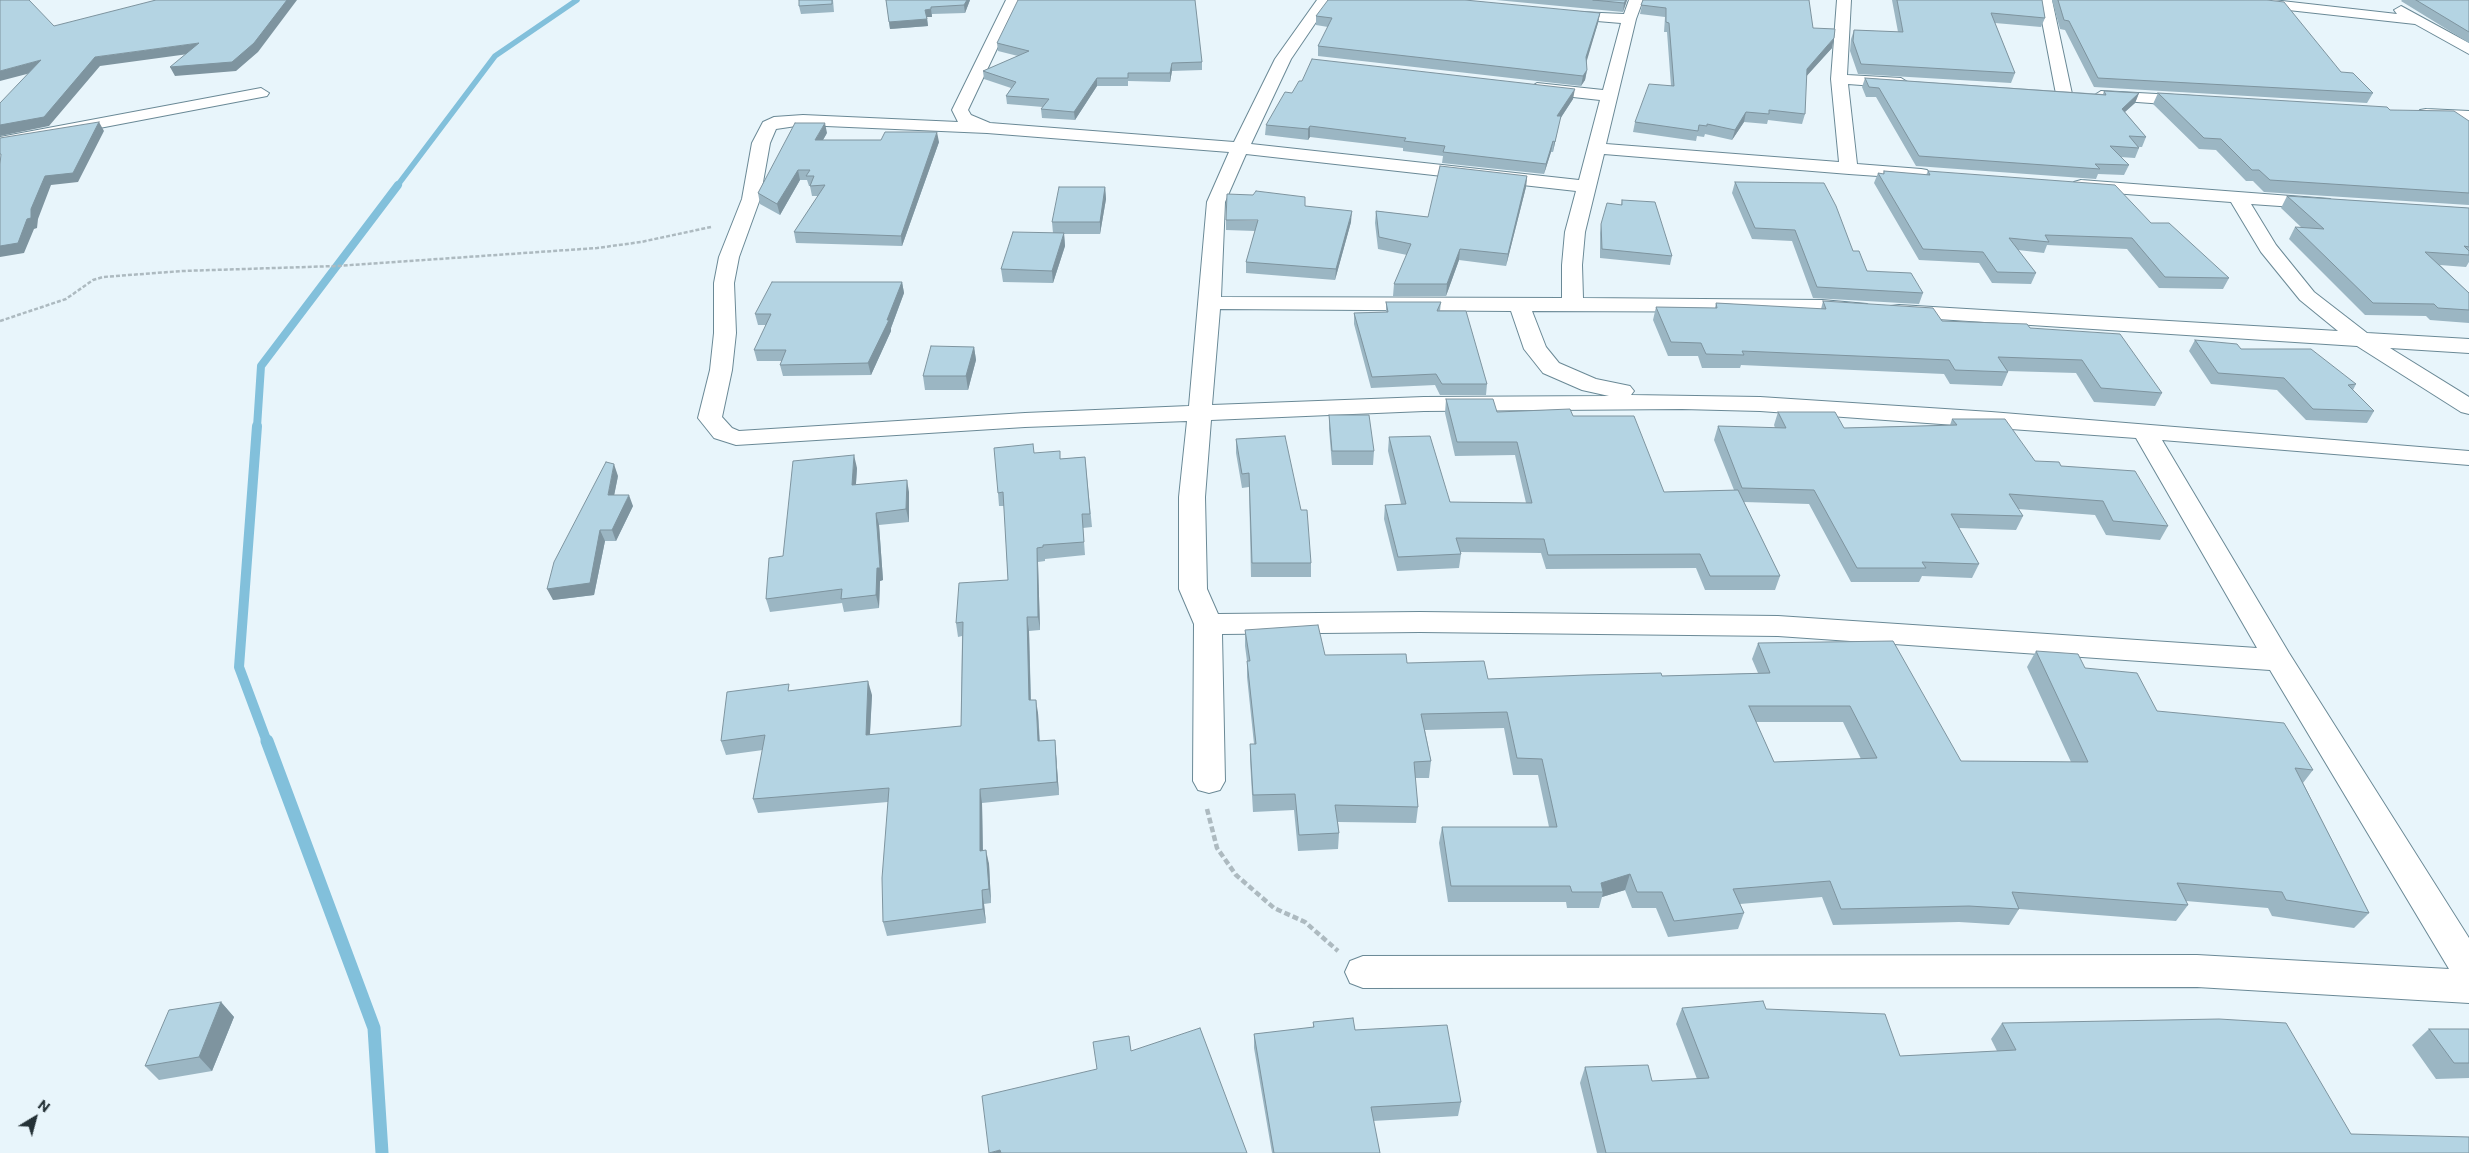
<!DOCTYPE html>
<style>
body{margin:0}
#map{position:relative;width:2469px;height:1153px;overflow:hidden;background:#e8f5fb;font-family:Commissioner,sans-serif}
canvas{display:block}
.north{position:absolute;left:10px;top:1093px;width:50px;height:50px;-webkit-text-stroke:4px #e8f5fb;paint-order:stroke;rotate:37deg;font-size:14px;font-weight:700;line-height:20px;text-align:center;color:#243136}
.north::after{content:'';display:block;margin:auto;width:18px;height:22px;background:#243136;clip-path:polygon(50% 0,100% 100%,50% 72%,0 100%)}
</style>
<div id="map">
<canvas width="2469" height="1153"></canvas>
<div class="north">N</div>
</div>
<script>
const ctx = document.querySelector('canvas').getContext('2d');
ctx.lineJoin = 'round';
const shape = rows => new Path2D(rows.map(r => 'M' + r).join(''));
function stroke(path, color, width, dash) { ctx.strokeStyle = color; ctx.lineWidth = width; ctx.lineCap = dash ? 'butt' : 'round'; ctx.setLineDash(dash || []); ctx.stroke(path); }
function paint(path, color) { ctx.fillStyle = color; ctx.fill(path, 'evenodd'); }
const streamFar3 = shape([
 [397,186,495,56,577,0]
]);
const streamFar2 = shape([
 [257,427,261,366,398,185]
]);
const streamFar1 = shape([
 [257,426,239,667,267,742]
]);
const stream = shape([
 [267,741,374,1028,382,1153]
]);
const pathFar1 = shape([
 [0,321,66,299,93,280,103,277,182,271,337,266,597,248,641,242,711,227]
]);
const path = shape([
 [1207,809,1217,848,1236,875,1274,908,1305,922,1338,951]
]);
const minor = shape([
 [1006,0,1020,0,968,110,971,115,990,123,1234,142,1275,59,1317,0,1331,0,1291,59,1251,144,1579,180,1600,100,1537,93,1529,88,1537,83,1603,90,1621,23,1561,18,1556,17,1554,14,1556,11,1624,14,1629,0,1643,0,1636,19,1606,144,1839,162,1831,79,1837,0,1851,0,1847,75,1901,78,1909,83,1901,88,1848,84,1857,164,1921,169,1927,170,1930,174,1927,178,1921,179,1849,174,1604,154,1585,232,1582,265,1583,298,1822,300,1867,304,1870,309,1867,314,1859,315,1822,312,1532,311,1546,347,1559,363,1596,379,1630,386,1634,391,1631,395,1760,397,1991,412,2469,451,2469,465,2162,440,2289,653,2469,938,2469,1003,2197,987,1363,988,1350,983,1345,972,1350,961,1363,956,2197,955,2449,969,2270,670,1778,636,1420,632,1222,634,1225,781,1220,790,1209,793,1198,790,1193,781,1194,624,1179,589,1179,497,1187,421,1025,427,736,445,714,438,698,418,710,370,714,333,714,283,719,257,742,199,752,143,763,122,774,117,803,115,958,122,952,110,1006,0],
 [803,125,987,133,1229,152,1207,202,1189,406,1025,413,739,431,732,428,722,417,732,370,736,333,734,283,739,257,760,199,770,143,776,129,803,125],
 [1246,154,1576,191,1565,232,1562,265,1562,298,1221,297,1225,202,1246,154],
 [1220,309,1511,311,1524,349,1543,373,1582,390,1609,396,1424,397,1212,405,1220,309],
 [1682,409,1760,411,2136,438,2257,648,1778,616,1420,612,1218,614,1207,589,1205,497,1211,420,1424,411,1682,409],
 [2038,0,2052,0,2072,94,2070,97,2058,97,2056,94,2038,0],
 [2227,0,2273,0,2397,14,2394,10,2401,6,2469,43,2469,54,2415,24,2234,4,2227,0],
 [261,88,269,93,267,96,0,147,0,137,261,88],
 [2101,91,2193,96,2199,98,2201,101,2199,104,2193,106,2095,99,2093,96,2101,91],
 [2426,109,2469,111,2469,121,2420,118,2418,114,2420,110,2426,109],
 [2081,180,2330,199,2332,203,2330,207,2323,209,2251,204,2276,245,2314,292,2367,333,2469,339,2469,353,2390,348,2469,397,2469,414,2461,412,2357,346,1891,316,1888,311,1891,306,1899,305,2338,331,2300,300,2261,252,2231,202,2074,190,2072,186,2074,182,2081,180]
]);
const wall = shape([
 [799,0,833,0,834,12,801,14,799,6],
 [886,0,970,0,965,13,932,14,932,17,927,17,928,26,890,29],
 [1496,0,1627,0,1623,12],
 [1643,0,1813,28,1832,48,1806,76,1805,114,1802,124,1768,120,1767,124,1744,122,1732,140,1705,134,1704,137,1697,136,1696,141,1633,132,1635,122,1671,86,1667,32,1664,32,1665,17,1640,14],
 [1892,0,2042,0,2045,18,2041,27,1995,23,2015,73,2011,83,1858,74,1850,51,1851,39,1854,30,1898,32],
 [2052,0,2267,0,2341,72,2373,93,2367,103,2094,87,2065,30,2060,29],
 [2402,0,2469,0,2469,43,2401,1],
 [1600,13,1598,23,1586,61,1587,70,1585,80,1581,86,1318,56,1318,46,1328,27,1316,25,1316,16],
 [997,43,1202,62,1202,70,1172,71,1170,82,1128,81,1128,86,1097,86,1075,120,1042,118,1041,109,1043,107,1007,104,1006,96,1011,88,984,79,983,71,1018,56,998,51],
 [1865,78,2103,94,2104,91,2139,93,2135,103,2125,112,2146,137,2142,147,2138,147,2139,148,2135,158,2120,157,2129,165,2124,175,2098,174,2096,179,1916,166,1876,97,1866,97,1862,87],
 [1292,93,1573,99,1560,119,1553,152,1551,152,1544,174,1442,163,1443,156,1403,151,1403,148,1310,137,1308,140,1265,135,1266,125],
 [2158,93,2390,110,2469,121,2469,205,2264,192,2253,181,2246,181,2216,150,2199,149,2153,104],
 [827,133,823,140,939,142,902,246,796,243,794,232,818,196,812,196,810,186,809,186,807,180,800,180,780,215,760,204,758,193],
 [1884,171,1926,175,1928,171,2151,223,2229,278,2223,289,2159,288,2127,249,2047,245,2044,253,2018,250,2036,273,2031,284,1992,283,1979,263,1919,260,1874,183,1878,173,1883,174],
 [1527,176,1526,187,1506,266,1459,260,1446,296,1393,296,1394,284,1407,255,1378,249,1375,223,1376,211,1428,217],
 [1735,182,1853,251,1867,271,1923,293,1919,304,1813,298,1792,241,1752,239,1732,193],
 [1105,187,1106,199,1100,234,1064,234,1065,246,1053,283,1003,282,1001,269,1053,233,1052,222],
 [2287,196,2469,208,2469,262,2466,267,2440,265,2469,293,2469,323,2430,320,2426,316,2365,315,2289,239,2295,227,2302,228,2281,208],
 [1622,200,1672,256,1670,265,1600,258,1600,233,1601,224,1621,205],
 [1226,220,1351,222,1335,280,1246,273,1246,262,1255,231,1226,230],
 [902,282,904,293,891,328,891,331,871,375,783,376,780,365,782,361,757,361,754,350,766,325,758,325,755,314],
 [1823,301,1942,321,2030,328,2162,393,2155,406,2094,402,2076,373,2007,371,2008,372,2002,386,1950,384,1944,374,1741,365,1740,368,1702,368,1698,356,1668,356,1653,320,1656,307,1715,308,1716,303,1821,309],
 [1386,302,1441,302,1440,311,1487,384,1486,395,1440,395,1435,385,1371,388,1354,324,1354,313,1386,312],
 [2195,340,2241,349,2356,384,2353,390,2374,411,2367,423,2306,420,2277,390,2211,384,2189,351],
 [974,347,976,360,968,390,925,390,923,376],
 [1446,399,1497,412,1573,416,1664,492,1734,490,1714,440,1718,426,1775,428,1774,425,1778,412,1844,428,1950,425,1952,419,2035,461,2061,466,2168,526,2160,540,2106,535,2095,515,2018,509,2023,516,2016,530,1959,528,1979,564,1972,578,1922,576,1919,582,1851,582,1809,504,1744,502,1780,576,1775,590,1705,590,1696,568,1546,569,1541,553,1460,552,1461,554,1459,568,1397,571,1384,519,1385,505,1401,504,1388,451,1389,437,1450,502,1526,503,1515,455,1455,456,1445,413],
 [1329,415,1374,451,1373,465,1332,465,1329,429],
 [1236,439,1311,563,1311,577,1251,577,1249,487,1242,488,1236,453],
 [1034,453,1061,459,1085,457,1092,527,1083,528,1085,555,1045,559,1045,561,1038,562,1040,630,1029,631,1031,700,1038,713,1040,741,1055,740,1059,795,982,803,983,850,989,864,991,903,984,904,986,923,887,936,883,922,888,802,758,813,753,799,763,750,726,755,721,741,791,690,872,695,870,735,961,726,962,636,958,637,956,623,1008,580,1004,506,999,506,998,493],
 [857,468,856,484,909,492,909,522,879,525,883,580,880,581,879,608,844,612,842,603,770,612,766,599,783,556],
 [618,476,614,495,633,506,616,541,605,541,594,595,553,600],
 [1245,630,1325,655,1407,663,1488,679,1662,676,1758,673,1752,659,1758,643,1961,761,2071,762,2027,667,2036,651,2085,668,2157,711,2313,770,2303,783,2369,913,2354,928,2272,916,2268,908,2186,901,2188,905,2176,921,2019,909,2009,925,1959,922,1833,925,1822,897,1740,904,1744,913,1738,929,1668,937,1656,908,1632,908,1625,890,1602,897,1599,908,1567,908,1566,902,1448,902,1439,843,1442,827,1549,827,1538,775,1513,775,1504,728,1425,730,1431,761,1429,778,1415,778,1418,807,1416,823,1338,822,1339,833,1338,849,1298,851,1294,810,1253,812,1250,760,1250,744,1254,744,1247,677,1247,661,1245,646],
 [1756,722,1843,722,1861,759,1774,762],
 [221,1002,234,1017,212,1071,159,1080,145,1066],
 [1682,1008,1766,1009,1900,1056,1997,1051,1991,1039,2002,1023,2351,1134,2469,1153,1597,1153,1580,1083,1585,1067,1652,1081,1697,1079,1676,1024],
 [1313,1022,1355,1030,1461,1102,1458,1116,1373,1121,1380,1153,1272,1153,1254,1048,1254,1034,1313,1028],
 [2429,1029,2469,1029,2469,1078,2436,1079,2412,1045]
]);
const shadedWall = shape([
 [287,0,297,0,258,52,236,71,175,76,170,67],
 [967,0,970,0,965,13,964,5],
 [1626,0,1627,0,1623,12,1624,3],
 [931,9,932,17,926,17,925,10],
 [1600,13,1598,23,1585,67,1586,57],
 [927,19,928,26,890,29,889,22],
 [1834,38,1832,48,1804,79,1807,69],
 [199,43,203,52,100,66,49,126,0,136,0,125,95,57],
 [41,60,46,69,0,81,0,71],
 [1172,63,1172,71,1170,82,1170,73],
 [1587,70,1585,80,1581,86,1583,76],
 [1097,78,1097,86,1075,120,1074,112],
 [1575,89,1573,99,1560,119,1553,152,1557,116],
 [2139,93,2135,103,2118,118,2122,109],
 [1746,112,1744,122,1732,140,1735,130],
 [99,122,104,131,78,182,51,185,38,219,37,228,34,229,24,253,0,257,0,246,45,176],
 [825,123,827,133,817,150,815,140],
 [1310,126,1310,137,1308,140,1308,129],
 [937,132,939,142,902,246,901,236],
 [1553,141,1551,152,1544,174,1546,164],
 [798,170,800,180,780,215,777,204],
 [1527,176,1526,187,1506,266,1508,254],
 [1105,187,1106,199,1100,234,1100,222],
 [1352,211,1351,222,1335,280,1336,269],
 [1064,233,1065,246,1053,283,1052,271],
 [1460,249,1459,260,1446,296,1447,284],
 [902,282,904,293,891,328,891,331,871,375,868,363,887,320],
 [974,347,976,360,968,390,966,376],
 [854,455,857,468,855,497,852,485],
 [614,464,618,476,612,506,608,495],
 [907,480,909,492,909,522,906,509],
 [629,495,633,506,616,541,612,530],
 [876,513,879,525,883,580,880,581,879,608,876,595],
 [600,530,605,541,594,595,553,600,547,589],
 [1037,548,1038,562,1040,630,1038,617],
 [1027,617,1029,631,1031,714,1029,700],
 [868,681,872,695,869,749,866,735],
 [1036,700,1038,713,1040,755,1038,741],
 [1055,740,1056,754,1059,795,1057,782],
 [980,789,982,803,983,865,980,851],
 [986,850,989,864,991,903,989,889],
 [1630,874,1625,890,1602,897,1603,892,1601,883],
 [982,890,984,904,986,923,983,909],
 [221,1002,234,1017,212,1071,199,1057],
 [1000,1150,1001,1153,989,1153]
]);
const building = shape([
 [0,0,29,0,54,26,156,0,287,0,254,43,232,62,170,67,199,43,95,57,44,117,0,125,0,103,41,60,0,71,0,0],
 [799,0,832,0,832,4,799,6,799,0],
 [886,0,967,0,964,5,931,7,931,9,925,10,927,19,889,22,886,0],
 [1018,0,1195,0,1202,62,1172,63,1170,73,1128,73,1128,78,1097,78,1074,112,1041,109,1049,99,1006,96,1016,82,983,71,1029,51,997,43,1018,0],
 [1328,0,1465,0,1600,13,1586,57,1587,70,1583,76,1318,46,1332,18,1316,16,1328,0],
 [1593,0,1626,0,1624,3,1593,0],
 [1643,0,1809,0,1813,28,1835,29,1834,38,1807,69,1805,114,1769,110,1769,114,1746,112,1735,130,1707,124,1707,126,1699,125,1698,131,1635,122,1649,84,1674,86,1669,23,1666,22,1666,8,1641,5,1643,0],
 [1897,0,2042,0,2045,18,1991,13,2015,73,1861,64,1853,41,1854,30,1903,32,1897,0],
 [2058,0,2267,0,2284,2,2341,72,2353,73,2373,93,2098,78,2069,21,2064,20,2058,0],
 [2416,0,2469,0,2469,32,2416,0],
 [1312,59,1575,89,1557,116,1561,116,1555,142,1553,141,1546,164,1443,152,1445,146,1404,141,1406,138,1310,126,1308,129,1266,125,1285,92,1292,93,1299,81,1302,81,1312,59],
 [1865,78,2106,95,2104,91,2139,93,2122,109,2146,137,2129,136,2139,148,2110,146,2129,165,2095,164,2100,169,1919,156,1879,88,1869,87,1865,78],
 [2158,93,2387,107,2390,110,2454,111,2469,121,2469,193,2270,180,2259,170,2252,170,2221,139,2204,138,2158,93],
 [99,122,73,173,45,176,31,209,31,218,27,219,18,243,0,246,0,164,1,154,0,154,0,138,99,122],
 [795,123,825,123,815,140,881,140,885,132,937,132,901,236,794,232,825,185,810,186,814,176,806,176,810,170,798,170,777,204,758,193,795,123],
 [1440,166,1527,176,1508,254,1460,249,1447,284,1394,284,1411,244,1379,237,1376,211,1428,217,1440,166],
 [1884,171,1930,175,1928,171,2115,185,2151,223,2169,223,2229,278,2165,277,2132,238,2045,235,2049,242,2009,238,2036,273,1997,272,1983,252,1923,249,1878,173,1884,174,1884,171],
 [1735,182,1824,183,1836,206,1853,251,1859,251,1867,271,1911,273,1923,293,1817,287,1795,230,1755,228,1735,182],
 [1059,187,1105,187,1100,222,1052,222,1059,187],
 [1256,191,1305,197,1305,206,1352,211,1336,269,1246,262,1258,220,1226,220,1227,194,1253,195,1256,191],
 [2287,196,2469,208,2469,247,2464,246,2469,251,2469,255,2425,252,2469,293,2469,310,2438,308,2434,304,2373,303,2295,227,2324,229,2287,196],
 [1622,200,1655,202,1672,256,1602,249,1601,224,1607,203,1622,205,1622,200],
 [1013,232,1064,233,1052,271,1001,269,1013,232],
 [772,282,902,282,887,320,889,320,868,363,780,365,786,350,754,350,771,314,755,314,772,282],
 [1823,301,1933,308,1942,321,2027,324,2030,328,2120,334,2162,393,2101,388,2082,360,1998,357,2008,372,1955,370,1949,360,1742,351,1744,355,1706,354,1701,343,1671,342,1656,307,1717,308,1716,303,1826,309,1823,301],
 [1386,302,1441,302,1437,311,1466,311,1487,384,1442,384,1436,374,1372,377,1354,313,1388,312,1386,302],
 [2195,340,2237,344,2241,349,2311,349,2356,384,2348,385,2374,411,2313,409,2284,378,2218,373,2195,340],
 [931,346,974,347,966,376,923,376,931,346],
 [1446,399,1493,399,1497,412,1570,409,1573,416,1634,416,1664,492,1738,490,1780,576,1710,576,1700,554,1548,555,1544,539,1456,538,1461,554,1398,557,1385,505,1406,504,1389,437,1430,436,1450,502,1532,503,1517,442,1457,442,1446,399],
 [1778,412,1835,412,1844,428,1957,425,1952,419,2005,419,2035,461,2059,462,2061,466,2135,471,2168,526,2113,521,2103,501,2009,494,2023,516,1951,514,1979,564,1922,562,1926,568,1857,568,1814,490,1742,488,1718,426,1786,428,1778,412],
 [1329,415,1369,415,1374,451,1332,451,1329,415],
 [1285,436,1301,510,1307,510,1311,563,1252,563,1249,473,1242,474,1236,439,1285,436],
 [1033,444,1034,453,1060,451,1060,459,1085,457,1090,514,1082,514,1084,542,1043,545,1043,547,1037,548,1038,617,1027,617,1029,700,1036,700,1038,741,1055,740,1057,782,980,789,980,851,986,850,989,889,982,890,983,909,883,922,882,878,889,788,753,799,765,735,721,741,727,692,789,684,788,691,868,681,866,735,961,726,963,622,956,623,959,583,1008,580,1003,492,998,493,994,448,1033,444],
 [854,455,852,485,907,480,906,509,876,513,880,568,877,568,876,595,841,599,842,589,766,599,769,558,783,556,793,461,854,455],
 [606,462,614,464,608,495,629,495,612,530,600,530,590,583,547,589,554,562,606,462],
 [1318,625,1325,655,1406,654,1407,663,1484,661,1488,679,1586,675,1661,673,1662,676,1770,673,1758,643,1893,641,1961,761,2088,762,2036,651,2078,654,2085,668,2137,673,2157,711,2284,723,2313,770,2295,768,2369,913,2286,900,2282,892,2177,883,2188,905,2012,892,2019,909,1969,906,1841,909,1830,881,1733,889,1744,913,1674,921,1662,892,1637,892,1630,874,1601,883,1603,892,1572,892,1570,886,1451,886,1442,827,1557,827,1542,759,1517,758,1507,712,1421,714,1431,761,1414,762,1418,807,1335,805,1339,833,1299,835,1295,794,1253,795,1250,744,1256,744,1247,661,1250,661,1245,630,1318,625],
 [1749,706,1850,706,1877,758,1774,762,1749,706],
 [1763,1001,1766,1009,1885,1014,1900,1056,2016,1050,2002,1023,2219,1019,2286,1023,2351,1134,2469,1137,2469,1153,1606,1153,1585,1067,1648,1065,1652,1081,1709,1078,1682,1008,1763,1001],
 [221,1002,199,1057,145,1066,169,1010,221,1002],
 [1353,1018,1355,1030,1447,1025,1461,1102,1371,1107,1380,1153,1274,1153,1254,1034,1314,1027,1313,1022,1353,1018],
 [1200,1028,1247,1153,1001,1153,1000,1150,989,1153,982,1096,1097,1069,1093,1042,1129,1036,1131,1051,1200,1028],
 [2429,1029,2469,1029,2469,1063,2454,1063,2429,1029]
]);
stroke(streamFar3, '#82c0db', 5.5);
stroke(streamFar2, '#82c0db', 8);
stroke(streamFar1, '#82c0db', 10);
stroke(stream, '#82c0db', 13);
stroke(minor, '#6a8996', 2);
stroke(pathFar1, '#adbac0', 2.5, [4, 2]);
stroke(path, '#adbac0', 4.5, [6, 3]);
paint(minor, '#fff');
paint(wall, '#9bb6c3');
paint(shadedWall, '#7e949f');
paint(building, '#b4d4e3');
stroke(building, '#7e949f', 1);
</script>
